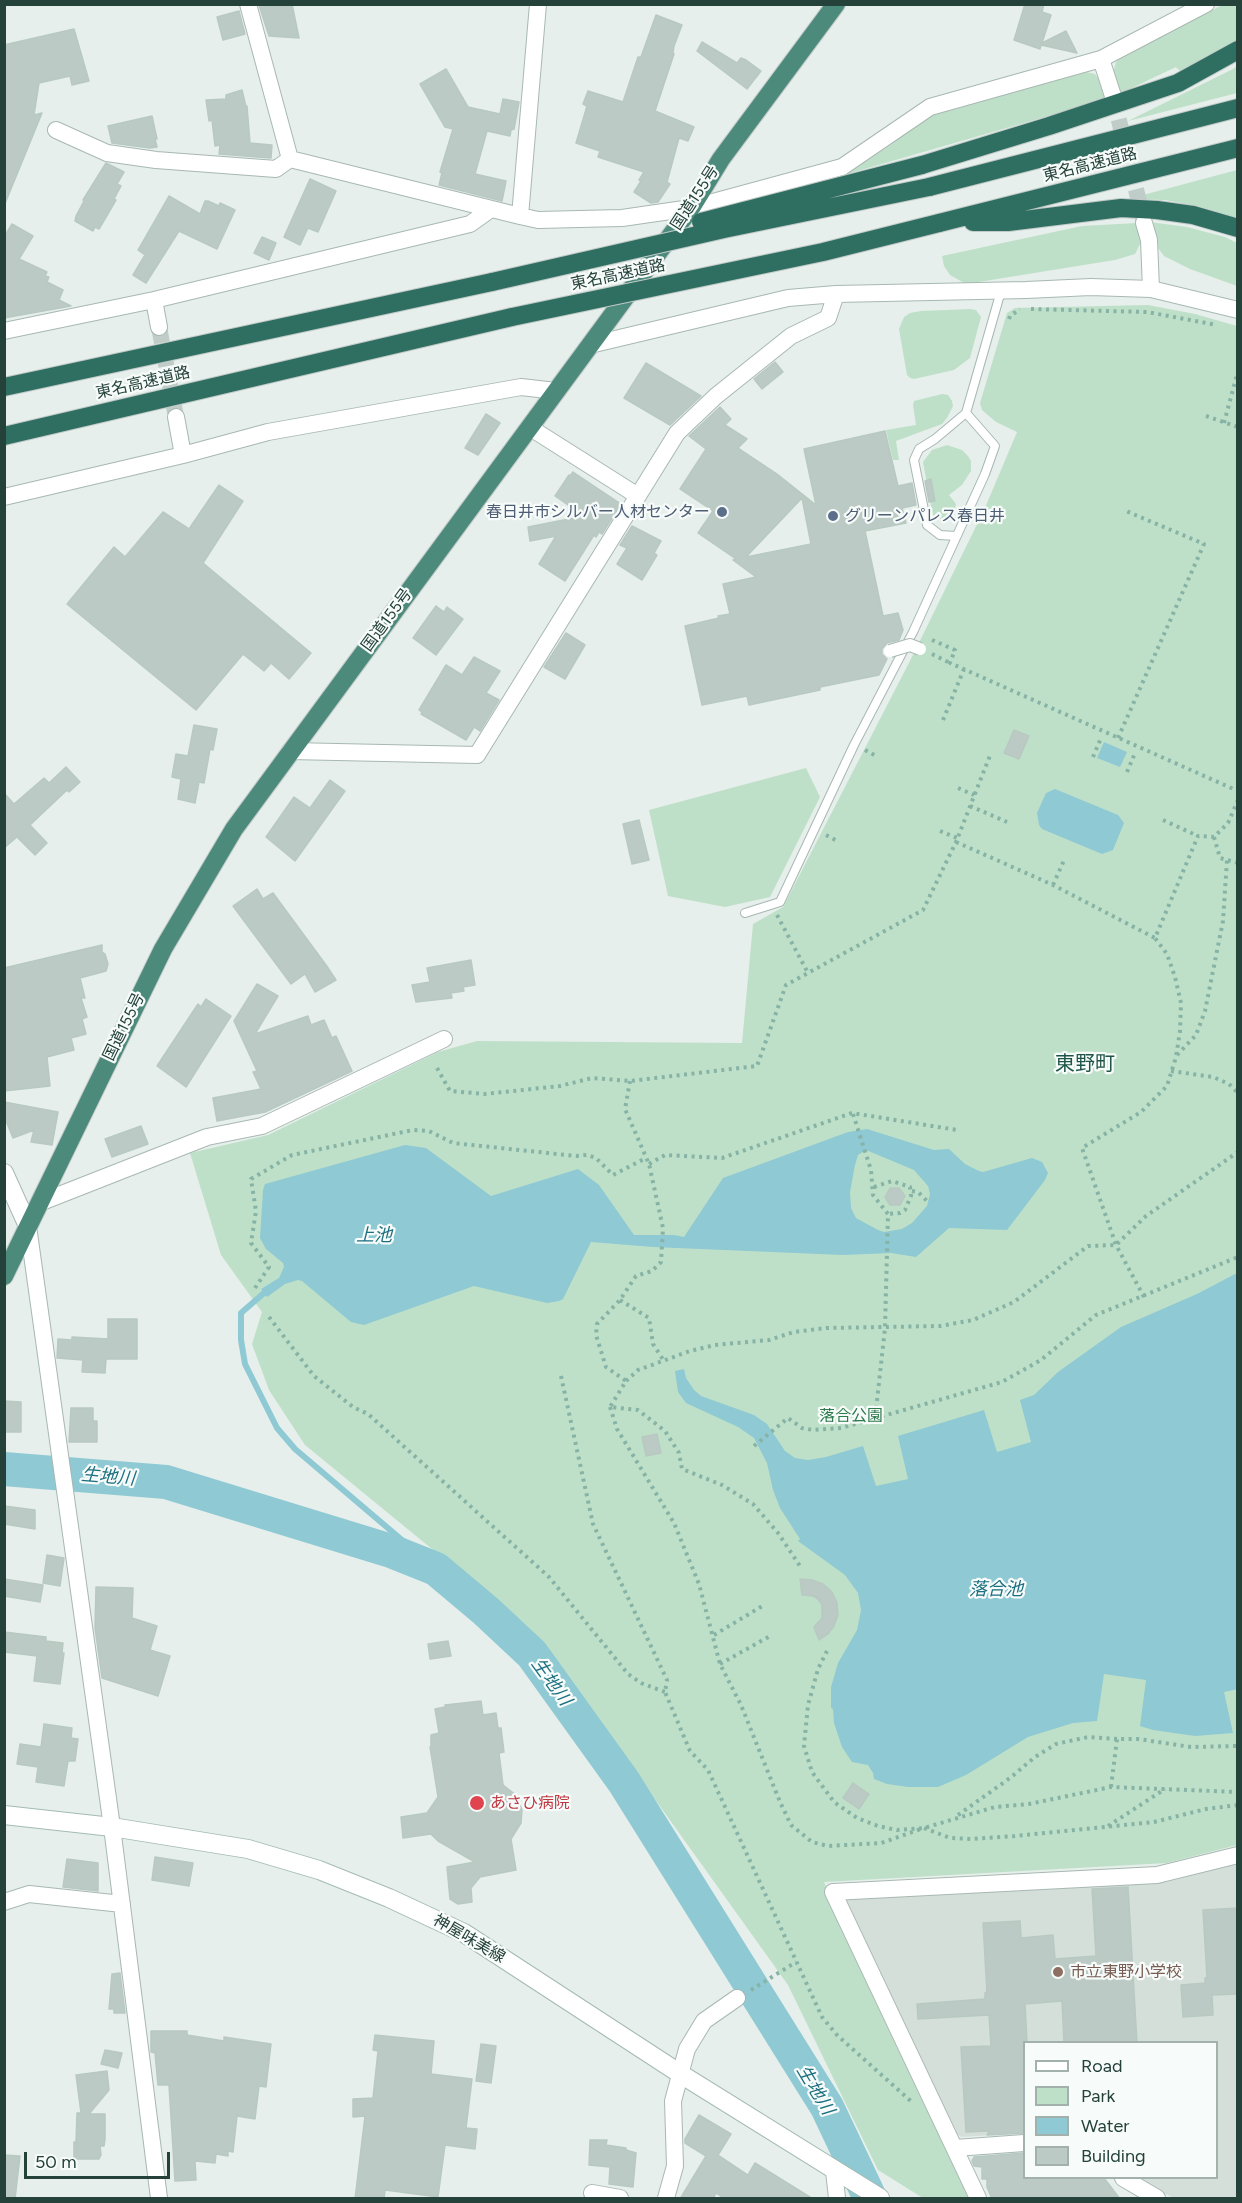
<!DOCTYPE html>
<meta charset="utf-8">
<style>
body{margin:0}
#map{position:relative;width:1242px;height:2203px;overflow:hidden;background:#e6efeb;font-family:Figtree,sans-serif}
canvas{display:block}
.frame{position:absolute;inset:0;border:6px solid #24423a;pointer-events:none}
.legend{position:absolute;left:1023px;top:2041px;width:195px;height:138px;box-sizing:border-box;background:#f7fbf9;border:2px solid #a3b1ad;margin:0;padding:8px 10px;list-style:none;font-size:18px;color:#24423a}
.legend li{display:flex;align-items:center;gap:12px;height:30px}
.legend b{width:30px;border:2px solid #a3b1ad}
.scale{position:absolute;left:24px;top:2152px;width:146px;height:27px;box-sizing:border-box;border:3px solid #24423a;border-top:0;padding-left:8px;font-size:18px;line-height:21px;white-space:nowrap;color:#24423a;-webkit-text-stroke:4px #f7fbf9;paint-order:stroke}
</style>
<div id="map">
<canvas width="1242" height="2203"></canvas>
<div class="frame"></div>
<ul class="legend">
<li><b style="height:8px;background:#fff"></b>Road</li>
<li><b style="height:16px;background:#bfe0c8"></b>Park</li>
<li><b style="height:16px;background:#8ec9d4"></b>Water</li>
<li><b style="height:16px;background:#bbcac4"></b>Building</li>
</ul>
<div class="scale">50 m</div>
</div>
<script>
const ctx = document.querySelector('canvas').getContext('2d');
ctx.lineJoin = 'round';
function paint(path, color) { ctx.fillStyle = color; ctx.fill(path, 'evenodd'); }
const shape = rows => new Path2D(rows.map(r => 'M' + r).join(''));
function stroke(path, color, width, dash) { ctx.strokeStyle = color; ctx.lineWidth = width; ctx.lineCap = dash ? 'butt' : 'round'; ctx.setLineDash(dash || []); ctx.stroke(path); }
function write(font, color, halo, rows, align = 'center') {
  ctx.font = font + ' Figtree,"Noto Sans JP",sans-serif'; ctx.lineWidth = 4.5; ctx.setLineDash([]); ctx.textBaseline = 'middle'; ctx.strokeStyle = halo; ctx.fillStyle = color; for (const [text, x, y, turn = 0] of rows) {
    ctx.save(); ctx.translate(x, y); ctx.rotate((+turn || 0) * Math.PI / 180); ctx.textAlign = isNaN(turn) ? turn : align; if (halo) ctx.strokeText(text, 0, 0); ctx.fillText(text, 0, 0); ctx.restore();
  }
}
const built = shape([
 [1237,1864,1237,2198,1173,2198,1139,2178,1216,2178,1216,2042,1024,2042,1024,2133,961,2137,953,2131,845,1901,849,1897,1167,1882]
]);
const green = shape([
 [1222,5,1237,5,1237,42,1181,72,1176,67,1119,94,1112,77,1116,62,1125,53,1167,34],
 [1237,66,1237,93,1128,121,1233,69],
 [1082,71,1095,74,1103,85,1107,99,847,174,892,144,925,117],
 [1237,170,1237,218,1197,206,1165,200,1128,199],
 [1150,222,1187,227,1225,237,1237,243,1237,286,1190,269,1164,256,1156,245],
 [1137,223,1143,238,1135,254,1115,260,966,284,950,275,944,266,942,256,1082,226],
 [1148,305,1195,314,1237,326,1237,1845,1167,1863,824,1882,970,2198,923,2198,878,2170,788,1985,576,1689,529,1635,482,1590,305,1445,269,1390,252,1344,262,1312,221,1255,190,1153,268,1135,438,1052,477,1041,742,1043,753,924,783,907,913,655,984,510,1017,432,996,422,982,410,980,403,1007,313,1015,308],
 [970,309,976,310,981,317,970,358,954,370,914,379,910,378,907,375,899,329,904,317,910,313,921,311],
 [942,394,948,395,952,401,953,406,947,418,942,424,896,441,899,460,893,460,886,430,916,425,913,405,914,401],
 [947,445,962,450,968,456,971,461,971,471,962,485,949,495,956,504,954,512,950,517,942,519,933,516,923,462,932,450],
 [806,768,820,797,770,897,725,907,668,896,649,810]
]);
const water = shape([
 [1104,742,1127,752,1120,767,1097,758],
 [1055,789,1118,815,1124,823,1113,850,1102,854,1042,829,1039,825,1037,813,1046,793],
 [867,1129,934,1150,949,1149,965,1164,979,1171,983,1172,1032,1158,1042,1162,1048,1173,1045,1180,1007,1230,949,1228,916,1257,891,1253,843,1255,653,1247,591,1242,563,1299,559,1301,547,1303,474,1286,364,1325,351,1322,302,1281,298,1280,285,1284,267,1297,261,1289,279,1278,284,1267,283,1263,266,1249,260,1238,263,1190,265,1184,405,1145,426,1148,491,1196,578,1169,599,1185,634,1235,674,1235,684,1237,723,1178,848,1132],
 [866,1150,914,1170,928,1186,930,1194,927,1206,912,1223,902,1229,884,1232,878,1230,856,1218,851,1208,850,1192,855,1165,858,1155],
 [1237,1273,1238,1689,1224,1692,1233,1733,1195,1736,1153,1730,1140,1726,1146,1680,1104,1674,1097,1721,1073,1723,1028,1737,966,1775,938,1787,908,1787,887,1784,874,1779,873,1773,868,1765,852,1762,842,1747,834,1723,833,1709,831,1708,831,1687,838,1663,857,1630,861,1610,858,1593,845,1575,798,1541,800,1539,780,1508,773,1490,767,1463,754,1438,738,1427,686,1403,678,1392,675,1371,684,1369,686,1378,694,1390,701,1396,754,1415,767,1424,785,1451,795,1458,808,1460,826,1457,863,1446,876,1486,908,1479,898,1436,984,1410,997,1452,1031,1442,1020,1400,1034,1395,1058,1372,1121,1327,1197,1294]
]);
const stream = shape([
 [264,1293,241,1313,241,1340,245,1364,277,1428,295,1449,436,1569]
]);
const river = shape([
 [4,1469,166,1482,391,1551,436,1569,486,1611,532,1654,624,1782,827,2107,870,2198]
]);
const building = shape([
 [292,4,299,38,269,36,259,5,292,4],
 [1025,4,1044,4,1042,12,1051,15,1042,43,1066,31,1077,53,1041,45,1040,49,1014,40,1025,4],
 [239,11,245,34,223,40,217,17,239,11],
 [656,15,682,25,674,46,673,53,674,54,655,111,694,127,688,141,679,138,667,182,670,184,658,202,651,203,634,192,641,181,639,180,644,172,598,157,600,151,576,143,587,106,583,104,588,91,623,102,638,57,641,57,656,15],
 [74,29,89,81,72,85,70,76,39,83,34,115,42,113,4,206,4,45,74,29],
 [702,42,737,63,741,58,746,60,761,71,747,89,697,51,702,42],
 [446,69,468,107,500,114,503,99,519,102,514,129,511,130,510,136,487,131,475,174,506,181,502,201,439,185,442,173,440,172,453,129,445,127,420,84,446,69],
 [242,90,246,107,247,106,250,143,272,145,271,158,219,154,220,145,215,146,212,120,209,121,206,100,226,99,226,95,242,90],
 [152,116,157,139,155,139,157,147,150,148,112,143,108,126,152,116],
 [106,163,124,172,117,184,121,186,114,199,116,200,99,229,95,227,93,231,75,221,76,216,84,201,83,200,106,163],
 [310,179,336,191,318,232,308,228,300,245,284,237,310,179],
 [169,196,200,214,205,201,208,201,219,206,220,203,235,210,217,249,179,231,146,283,133,275,145,255,138,250,169,196],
 [12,224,33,236,19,259,47,272,45,276,49,277,47,282,63,290,59,300,71,306,4,318,4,237,12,224],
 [262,237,276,243,269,260,254,253,262,237],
 [775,362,783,372,762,389,754,379,775,362],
 [646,363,701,396,670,425,624,398,646,363],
 [720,407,731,419,725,425,747,439,738,448,777,474,816,505,804,449,885,431,898,486,912,483,916,505,902,508,906,523,865,531,883,616,898,613,903,630,899,640,887,643,882,649,882,654,887,659,879,675,820,687,820,690,749,705,747,696,702,705,685,626,719,618,718,616,730,614,723,584,756,577,733,560,736,559,698,533,713,511,680,489,706,449,689,436,720,407],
 [802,498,811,544,746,557,802,498],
 [486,414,500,423,478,455,465,448,486,414],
 [573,472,621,504,602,534,599,532,596,537,594,535,565,581,539,564,556,536,530,541,528,527,584,516,555,496,569,475,570,476,573,472],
 [931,479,935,501,929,502,925,481,931,479],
 [219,485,243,501,203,563,311,653,289,679,271,663,264,671,243,654,196,710,67,604,114,547,125,557,163,512,189,529,219,485],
 [632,526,661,541,654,553,657,555,642,580,617,564,627,548,620,545,632,526],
 [436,606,444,612,447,607,463,619,436,655,413,638,436,606],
 [566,633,585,645,565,679,544,667,566,633],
 [474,657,500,671,486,693,499,700,480,731,474,727,466,740,421,714,422,712,419,710,446,665,462,675,474,657],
 [194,725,217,729,213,750,210,749,204,783,199,782,195,803,178,799,181,779,172,777,176,754,188,756,194,725],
 [1014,730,1029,736,1019,759,1004,753,1014,730],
 [66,767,80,782,69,792,67,790,30,825,47,843,35,855,17,837,4,848,4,793,14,804,44,778,49,783,66,767],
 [330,780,345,791,295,861,266,837,294,797,310,808,330,780],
 [639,820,649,860,632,864,623,824,639,820],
 [257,889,263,899,273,893,326,965,336,980,315,992,305,974,291,984,233,906,257,889],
 [102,945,102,952,105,954,108,964,106,971,80,978,85,998,81,998,87,1017,82,1019,86,1034,71,1038,74,1050,47,1057,50,1086,4,1091,4,968,102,945],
 [471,960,475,985,463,987,464,991,451,993,452,998,416,1002,412,985,430,982,427,968,471,960],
 [257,984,278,996,255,1034,308,1016,311,1025,324,1020,332,1038,336,1036,352,1071,265,1112,217,1121,213,1098,261,1089,253,1072,257,1071,234,1021,257,984],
 [206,999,231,1016,186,1087,157,1066,198,1004,201,1007,206,999],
 [4,1102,58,1112,52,1145,31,1142,34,1130,13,1138,4,1116,4,1102],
 [141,1126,148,1144,112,1157,105,1139,141,1126],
 [890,1188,899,1188,905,1196,900,1205,890,1205,885,1197,890,1188],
 [108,1319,137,1319,137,1359,106,1359,105,1373,82,1372,83,1360,57,1358,58,1339,72,1340,72,1337,108,1339,108,1319],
 [4,1401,21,1402,21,1432,4,1432,4,1401],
 [71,1408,93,1408,93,1421,97,1421,97,1442,69,1442,71,1408],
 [657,1434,661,1453,646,1456,642,1437,657,1434],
 [4,1506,35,1510,35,1529,4,1524,4,1506],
 [47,1555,64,1558,60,1586,43,1583,47,1555],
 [4,1579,43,1585,40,1602,4,1596,4,1579],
 [800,1579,812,1580,823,1584,832,1592,837,1603,838,1615,834,1626,828,1634,819,1640,814,1627,822,1618,822,1605,818,1599,813,1596,802,1595,800,1579],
 [96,1587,133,1588,132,1618,157,1626,150,1650,170,1656,158,1696,102,1678,95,1628,96,1587],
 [4,1632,46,1637,46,1641,63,1643,62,1653,64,1653,60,1684,34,1681,37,1656,4,1652,4,1632],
 [448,1641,451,1656,430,1659,428,1644,448,1641],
 [481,1701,483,1715,496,1713,498,1728,501,1728,504,1752,499,1753,503,1785,516,1795,522,1810,521,1823,511,1839,516,1870,480,1877,471,1888,472,1902,458,1904,450,1899,447,1867,475,1862,438,1841,431,1834,403,1838,401,1817,427,1813,438,1797,430,1747,431,1747,431,1735,439,1733,435,1709,445,1707,445,1705,481,1701],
 [44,1724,72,1728,71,1738,78,1739,75,1761,68,1761,64,1786,36,1782,38,1767,17,1764,20,1744,41,1747,44,1724],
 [853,1783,869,1794,859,1809,843,1798,853,1783],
 [155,1857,193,1863,189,1886,152,1880,155,1857],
 [67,1859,98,1863,98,1891,63,1887,67,1859],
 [1128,1887,1137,2043,1064,2043,1062,2001,1025,2004,1027,2043,1024,2043,1024,2133,987,2135,989,2131,966,2132,961,2047,991,2046,989,2015,918,2019,917,2004,985,1999,985,1993,987,1992,983,1923,1020,1921,1021,1938,1053,1935,1055,1959,1096,1956,1092,1889,1128,1887],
 [1238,1908,1238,1994,1212,1995,1213,2015,1183,2017,1181,1985,1205,1983,1205,1978,1207,1978,1203,1910,1238,1908],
 [120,1973,125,2013,114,2013,114,2009,109,2009,112,1974,120,1973],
 [151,2031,187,2031,187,2035,224,2041,224,2037,271,2044,266,2087,259,2086,255,2119,237,2116,233,2152,228,2151,228,2156,216,2154,215,2163,195,2161,196,2180,175,2181,169,2085,158,2085,155,2053,151,2052,151,2031],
 [375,2035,434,2041,431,2074,472,2079,466,2128,477,2129,475,2149,445,2145,438,2197,385,2190,384,2199,355,2199,365,2116,353,2117,353,2099,373,2098,378,2051,373,2050,375,2035],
 [481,2044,496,2046,491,2083,476,2081,481,2044],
 [105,2050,122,2053,118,2068,101,2064,105,2050],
 [107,2071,109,2090,89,2114,105,2114,105,2139,104,2146,100,2146,101,2155,99,2159,74,2159,74,2142,76,2142,77,2113,81,2113,76,2075,107,2071],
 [699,2115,731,2134,718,2155,748,2175,755,2163,813,2199,725,2199,716,2193,713,2199,680,2199,706,2156,685,2143,685,2139,699,2115],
 [590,2140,607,2140,606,2145,626,2148,626,2150,636,2153,633,2187,609,2184,610,2167,589,2165,590,2140],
 [1024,2153,1024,2178,1104,2178,1120,2199,992,2199,987,2187,987,2179,982,2179,982,2167,974,2166,972,2161,974,2157,1024,2153],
 [4,2155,20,2156,15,2199,4,2199,4,2155]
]);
const minorTunnel = shape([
 [1113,96,1144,222],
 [159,327,176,417]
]);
const path = shape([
 [1031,309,1147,312,1217,325],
 [1009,319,1010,316,1020,309],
 [1206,416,1238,427],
 [1224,423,1238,371],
 [932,640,955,650,950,663,1238,791],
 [932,654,950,663],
 [943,720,964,669],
 [1118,738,1204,544,1126,511],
 [865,750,878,757],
 [1093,757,1101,738],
 [1127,772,1135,753],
 [958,788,974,795],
 [970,806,1007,822],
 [1163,820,1198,836],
 [940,831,957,838],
 [826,835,839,842],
 [1214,837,1220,858,1238,863],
 [956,842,1053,885,1155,938,1198,836,1214,837,1228,823,1238,800],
 [1053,885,1065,858],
 [777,915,808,973],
 [1177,1055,1196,1035,1205,1011,1223,921,1227,860],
 [437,1068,450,1091,485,1094,560,1086,592,1078,630,1081,757,1066,786,985,923,910,956,842,991,753],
 [1171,1071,1213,1077,1229,1084,1238,1093],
 [630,1081,625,1109,649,1164,663,1228,661,1262,652,1271,636,1276,620,1300,597,1324,596,1335,606,1367,626,1381,610,1407,638,1410,665,1431,679,1453,682,1469,722,1485,753,1504,778,1533,800,1566],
 [853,1114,871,1170,873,1195,888,1214,885,1328,875,1419],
 [649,1164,665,1155,722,1158,852,1113,957,1130],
 [874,1187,892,1181,910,1187,911,1196,905,1210,900,1213,888,1214],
 [912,1191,918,1192,927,1201],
 [255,1288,269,1267,251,1243,256,1211,251,1179,292,1155,413,1130,429,1131,453,1143,576,1156,587,1155,596,1158,613,1175,646,1158],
 [1144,1297,1116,1245,1082,1148,1141,1112,1167,1086,1176,1057,1180,1031,1181,1003,1175,977,1167,954,1155,938],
 [620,1300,649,1318,653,1344,664,1361],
 [269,1317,314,1376,353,1407,368,1414,549,1577,628,1674,641,1683,665,1692],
 [561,1376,593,1524,667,1680,665,1692,690,1751,708,1770,822,2017,837,2035,913,2103],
 [626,1381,638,1370,690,1351,715,1345,769,1340,794,1332,826,1328,940,1326,973,1320,1014,1302,1088,1246,1116,1245,1146,1216,1238,1152],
 [610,1407,617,1429,674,1523,699,1584,720,1664,741,1705,780,1802,791,1825,812,1842,828,1846,881,1843,924,1828,950,1838,971,1839,1015,1836,1154,1822,1206,1809,1238,1805],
 [754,1446,788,1418,802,1428,813,1430,841,1428,1002,1382,1041,1360,1096,1315,1238,1257],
 [714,1635,764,1605],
 [827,1651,818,1669,808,1705,804,1746,812,1772,834,1802,857,1818,878,1826,897,1830,924,1828,995,1807,1029,1804,1111,1787,1238,1792],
 [720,1664,772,1635],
 [1111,1787,1117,1739,1138,1739,1191,1747,1238,1746],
 [958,1815,1010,1778,1035,1757,1056,1744,1088,1737,1117,1739],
 [1108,1826,1165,1789],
 [751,1990,796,1962]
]);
const service = shape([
 [956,536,940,535,927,525,914,460,919,449,935,439,966,413,1001,291],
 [745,913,780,902,854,745,913,632,985,474,995,446,966,413]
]);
const minor = shape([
 [248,4,290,159],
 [1101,59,1113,96],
 [56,130,107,153,156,160,276,169,290,159,520,216,538,4],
 [520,216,538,220,622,218,691,208,842,167,930,107,1101,59,1206,4],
 [1144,223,1149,240,1151,289],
 [154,300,159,327],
 [4,331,154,300,470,224,491,209],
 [590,345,788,298,836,294,1026,290,1091,287,1151,289,1238,310],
 [176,417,183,455],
 [529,427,638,496],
 [4,497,183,455,268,432,521,387,556,391],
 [290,751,477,755,677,433,716,396,791,336,828,318,836,294],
 [39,1203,207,1137,262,1126,444,1039],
 [28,1226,112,1827,159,2198],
 [4,1902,29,1894,122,1904],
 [955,2148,1024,2143],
 [834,2171,837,2198],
 [1123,2178,1157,2198],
 [592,2193,620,2198],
 [666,2198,675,2166,673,2101,687,2049,704,2021,737,1998],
 [978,2198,833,1892,1157,1875,1238,1855]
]);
const tertiary = shape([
 [4,1173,28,1226]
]);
const secondary = shape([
 [4,1815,112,1827,248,1849,319,1870,389,1898,464,1933,679,2073,880,2198]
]);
const trunk = shape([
 [4,1276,163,949,234,829,691,208,721,159,836,4]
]);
const motorway = shape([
 [922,165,1049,126,1178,83,1238,50],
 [929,187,1238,108],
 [973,222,1008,222,1121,208,1157,210,1193,215,1238,228],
 [939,223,1238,148],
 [4,387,492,282],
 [4,436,512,317]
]);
const pedestrianBridge = shape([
 [890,651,910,645,920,649]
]);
const motorwayBridge = shape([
 [701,222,922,165],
 [492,282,724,229,929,187],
 [512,317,823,252,939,223]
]);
const markers = [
 [722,512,6,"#5c6f8a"],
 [833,516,6,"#5c6f8a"],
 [477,1803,8,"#e0444e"],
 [1058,1972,6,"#8d6e63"]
];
const streetNames = [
 ["東名高速道路",1090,165,-14],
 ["国道155号",695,198,-57],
 ["東名高速道路",618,275,-12],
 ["東名高速道路",143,383,-13],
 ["国道155号",387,620,-54],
 ["国道155号",124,1027,-64],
 ["神屋味美線",469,1939,30]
];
const serviceNames = [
 ["春日井市シルバー人材センター",710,512],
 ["グリーンパレス春日井",845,516,"left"]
];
const parkNames = [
 ["落合公園",851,1416]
];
const healthNames = [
 ["あさひ病院",490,1803]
];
const educationNames = [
 ["市立東野小学校",1070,1972]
];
const waterNames = [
 ["上池",374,1236],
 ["生地川",108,1477,5],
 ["落合池",996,1590],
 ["生地川",551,1682,54],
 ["生地川",815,2090,59]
];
const quarterNames = [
 ["東野町",1085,1064]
];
paint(built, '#d4dfda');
paint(green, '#bfe0c8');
paint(water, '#8ec9d4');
stroke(stream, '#8ec9d4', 6);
stroke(river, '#8ec9d4', 34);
paint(building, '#bbcac4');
stroke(building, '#b8c9c2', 1.5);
stroke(minorTunnel, '#bfccc8', 16, [16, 8]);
stroke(service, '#a8b8b2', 10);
stroke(minor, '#a8b8b2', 18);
stroke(tertiary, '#a8b8b2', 20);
stroke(secondary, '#a4bbb3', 20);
stroke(trunk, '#c2cac8', 20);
stroke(motorway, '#c2cac8', 20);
stroke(path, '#86b3a5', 4, [3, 4.5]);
stroke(service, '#fff', 8);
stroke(minor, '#fff', 16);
stroke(tertiary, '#fff', 18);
stroke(secondary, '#fff', 18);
stroke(trunk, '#4c8a7c', 18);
stroke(motorway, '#2f6f62', 18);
stroke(pedestrianBridge, '#a8b8b2', 14, []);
stroke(motorwayBridge, '#c2cac8', 20, []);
stroke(pedestrianBridge, '#fff', 12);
stroke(motorwayBridge, '#2f6f62', 18);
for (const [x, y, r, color] of markers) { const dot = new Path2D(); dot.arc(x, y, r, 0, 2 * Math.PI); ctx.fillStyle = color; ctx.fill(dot); stroke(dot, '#f7fbf9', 2); }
write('16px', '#24423a', '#f7fbf9', streetNames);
write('16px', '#4e5e75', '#f7fbf9', serviceNames, 'right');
write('16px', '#2d7a4b', '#f7fbf9', parkNames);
write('16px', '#be3a42', '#f7fbf9', healthNames, 'left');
write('16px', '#785e54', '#f7fbf9', educationNames, 'left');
write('italic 18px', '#1c6f80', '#f7fbf9', waterNames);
write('20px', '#1f5548', '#f7fbf9', quarterNames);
</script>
